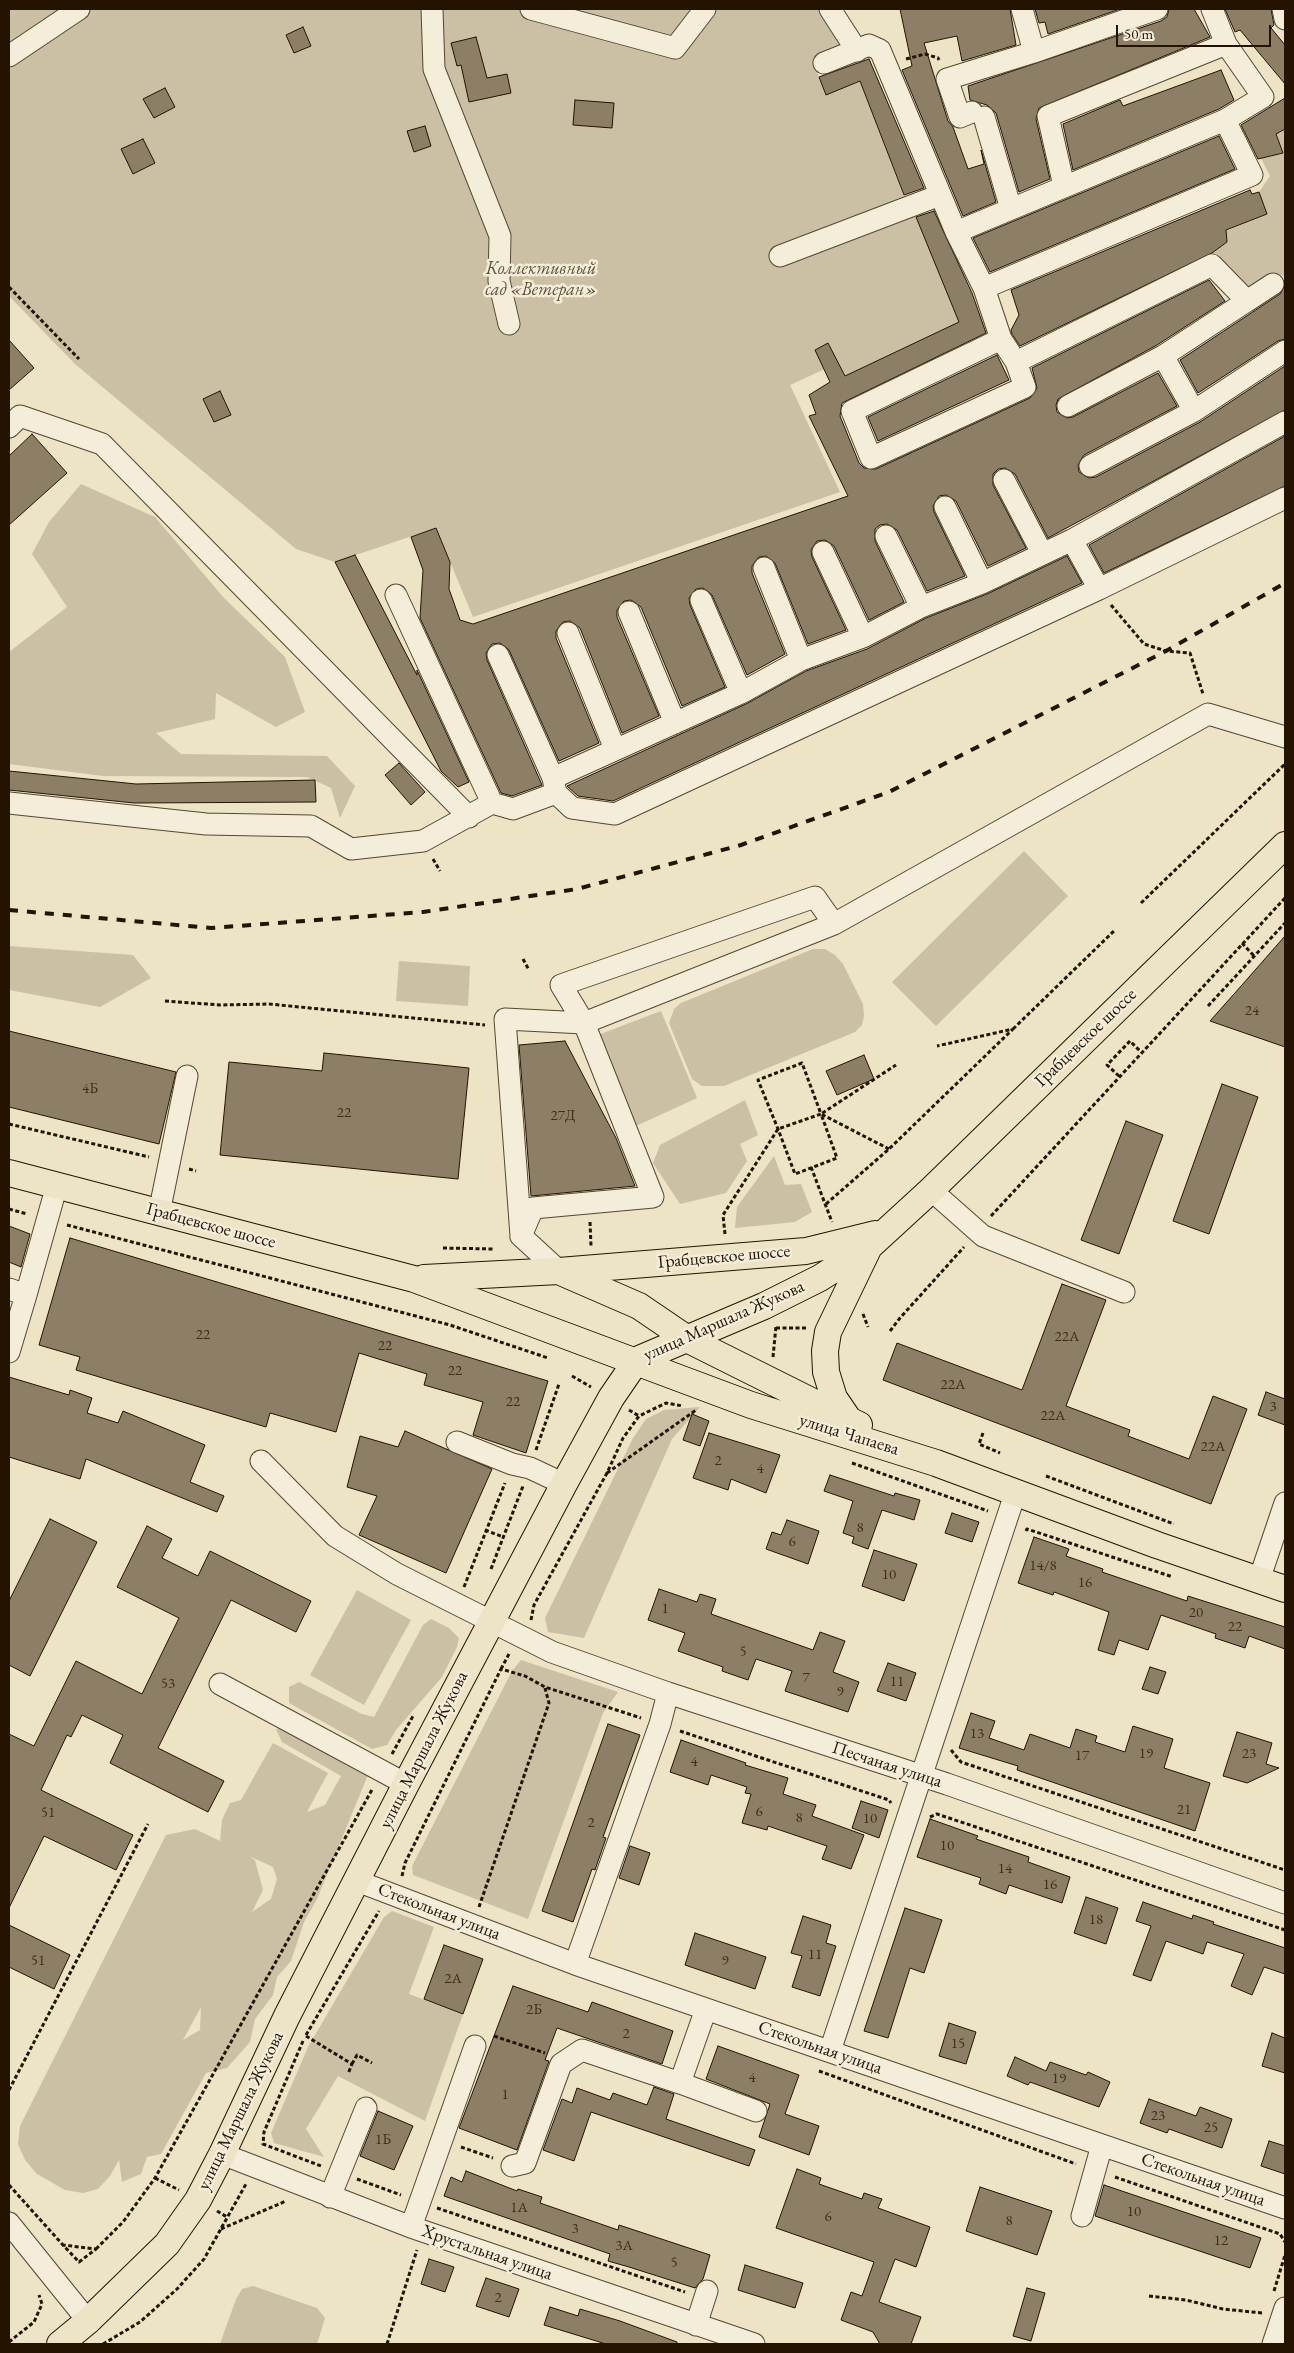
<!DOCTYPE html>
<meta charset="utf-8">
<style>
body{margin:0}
#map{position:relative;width:1294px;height:2353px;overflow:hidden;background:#ede3c5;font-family:"EB Garamond",serif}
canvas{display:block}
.frame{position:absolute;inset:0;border:10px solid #241300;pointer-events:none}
.scale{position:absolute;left:1116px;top:25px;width:155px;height:22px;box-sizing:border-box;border:2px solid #241300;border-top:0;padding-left:6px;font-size:15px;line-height:18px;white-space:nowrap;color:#241300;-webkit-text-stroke:4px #f3edd9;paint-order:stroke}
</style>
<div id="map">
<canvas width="1294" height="2353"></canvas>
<div class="frame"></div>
<div class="scale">50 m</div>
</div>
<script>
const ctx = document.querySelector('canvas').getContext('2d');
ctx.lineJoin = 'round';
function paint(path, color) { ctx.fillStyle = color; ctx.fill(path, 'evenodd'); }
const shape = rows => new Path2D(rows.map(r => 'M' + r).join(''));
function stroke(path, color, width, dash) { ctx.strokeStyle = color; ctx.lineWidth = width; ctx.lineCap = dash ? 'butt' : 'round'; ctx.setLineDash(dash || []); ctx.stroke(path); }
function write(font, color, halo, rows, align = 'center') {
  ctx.font = font + ' "EB Garamond",serif'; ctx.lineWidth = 5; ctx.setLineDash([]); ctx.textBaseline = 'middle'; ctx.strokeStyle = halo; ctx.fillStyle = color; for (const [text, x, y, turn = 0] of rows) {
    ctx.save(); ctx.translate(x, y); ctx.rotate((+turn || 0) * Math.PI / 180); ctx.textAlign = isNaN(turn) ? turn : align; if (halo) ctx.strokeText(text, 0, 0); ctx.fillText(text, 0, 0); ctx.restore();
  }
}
const green = shape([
 [9,9,823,9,847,48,813,61,825,94,860,81,905,200,915,215,959,322,845,376,838,363,790,385,840,492,473,617,436,528,335,562,296,549,75,364,9,296],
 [1285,129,1285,276,1273,273,1245,291,1208,256,1227,242,1226,231,1267,214,1259,192,1270,176,1261,158,1283,153,1276,134],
 [81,484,155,517,224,598,285,657,305,712,276,727,216,693,215,719,156,733,181,754,327,756,355,786,340,818,331,788,307,777,103,776,9,764,9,652,67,607,32,554,49,522],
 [1024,851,1068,896,936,1026,892,982],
 [9,946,133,955,151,978,100,1007,9,990],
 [813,949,825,949,835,955,843,964,863,1004,864,1016,862,1025,855,1032,724,1086,702,1086,692,1079,669,1023,674,1009,681,1003],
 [399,961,470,966,468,1006,396,1001],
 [661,1011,697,1098,636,1126,598,1035],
 [745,1100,758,1135,740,1144,747,1161,726,1193,680,1204,653,1163,660,1145],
 [774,1156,785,1185,801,1184,812,1212,795,1222,735,1228,737,1207],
 [700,1407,672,1439,584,1638,548,1632,545,1618,633,1438,646,1419,664,1410],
 [357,1590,411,1620,364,1705,310,1675],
 [431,1619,449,1628,459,1638,457,1647,442,1677,396,1730,387,1745,372,1749,289,1703,289,1687,299,1682,362,1714,374,1717,423,1625],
 [521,1660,618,1692,603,1713,528,1919,413,1875,412,1866,512,1671],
 [289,1728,368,1775,317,1899,304,1922,291,1961,277,1977,273,1995,255,2019,250,2042,227,2068,206,2073,161,2154,147,2157,141,2174,122,2182,119,2160,110,2176,98,2189,83,2193,65,2190,37,2174,25,2160,18,2144,20,2126,166,1835,195,1829,220,1841,222,1820,230,1803,241,1800,273,1743,328,1773,307,1812,325,1805,341,1776,282,1742,276,1729],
 [249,1856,273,1867,277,1879,271,1899,252,1912,263,1890,255,1860],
 [201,2007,200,2030,183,2040],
 [392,1911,434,1927,409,1994,463,2014,425,2121,338,2076,306,2129,324,2157,274,2143,271,2133,308,2047,384,1917],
 [253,2286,317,2308,325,2318,317,2344,220,2344,236,2299,242,2289]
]);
const building = shape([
 [900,9,1010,9,1016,45,962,61,957,36,924,43,948,121,953,127,968,169,984,164,981,150,996,202,963,216,902,70,912,66,900,9],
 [1035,9,1120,9,1048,34,1045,22,1039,23,1035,9],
 [1169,9,1194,9,1210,37,1039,108,1036,119,1050,179,1019,192,996,113,987,105,970,100,968,86,1161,21,1167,17,1169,9],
 [1225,9,1271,9,1274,25,1271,28,1285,45,1285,84,1240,30,1235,32,1225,9],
 [303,27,311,46,294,53,286,35,303,27],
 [476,37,487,78,507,74,511,93,469,102,461,65,457,66,451,43,476,37],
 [869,59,924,188,904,195,860,81,826,95,819,77,869,59],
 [1221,70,1234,100,1219,109,1073,170,1063,124,1120,100,1123,106,1221,70],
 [165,88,175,107,154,118,143,99,165,88],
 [1285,98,1285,129,1276,134,1283,153,1258,159,1241,125,1285,98],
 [575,100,614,103,612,128,573,125,575,100],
 [425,126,431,146,414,152,407,131,425,126],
 [1219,136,1235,169,990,272,973,238,1219,136],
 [143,139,155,163,133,174,121,149,143,139],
 [1250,190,1252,194,1259,192,1267,214,1226,230,1227,242,1212,253,1020,346,1012,334,1011,330,1019,315,1011,290,1250,190],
 [934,211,972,293,986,333,842,403,840,416,859,463,864,468,876,469,1030,398,1037,388,1032,368,1209,280,1225,301,1157,345,1058,399,1056,405,1057,412,1067,418,1073,417,1158,373,1177,406,1084,455,1078,465,1079,472,1089,478,1096,477,1200,422,1285,366,1285,410,1048,538,1015,474,1005,468,998,469,993,474,993,485,1026,548,988,566,956,501,946,495,939,496,933,506,934,512,965,576,927,591,897,530,887,524,880,525,875,529,875,541,904,602,869,620,834,546,825,540,817,541,811,550,812,557,846,630,808,644,775,563,766,556,759,557,752,566,752,573,785,654,747,675,712,595,703,588,696,589,689,598,690,605,725,687,682,706,641,607,631,600,624,601,617,610,617,617,659,716,622,733,580,628,570,621,563,622,556,631,556,638,599,743,559,761,509,650,500,643,492,644,486,653,487,660,542,785,512,796,501,793,420,618,423,570,411,537,436,528,450,562,449,589,460,620,473,624,848,496,809,416,816,414,809,395,830,382,815,350,828,343,845,376,959,322,916,217,934,211],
 [1285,285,1285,339,1278,341,1198,393,1180,360,1280,294,1285,285],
 [9,340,34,368,9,390,9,340],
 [997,355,1009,380,878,441,868,417,997,355],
 [220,391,231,415,214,422,203,399,220,391],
 [32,434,67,473,9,525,9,456,32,434],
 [1285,436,1285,486,1104,573,1089,545,1285,436],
 [355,555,417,675,417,670,469,782,458,787,441,771,335,562,355,555],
 [1067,556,1082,583,613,801,578,796,567,786,746,704,806,671,867,649,926,618,987,594,1067,556],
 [399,763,425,792,411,805,385,775,399,763],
 [9,771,136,784,315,780,316,802,134,803,9,790,9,771],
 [1285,936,1285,1047,1210,1021,1242,985,1285,936],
 [9,1031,176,1072,159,1144,9,1107,9,1031],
 [565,1041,616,1138,635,1186,531,1196,519,1045,565,1041],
 [324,1053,469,1068,458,1179,220,1155,229,1062,322,1071,324,1053],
 [864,1055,874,1079,837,1095,826,1071,864,1055],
 [1222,1084,1258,1097,1209,1234,1173,1221,1222,1084],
 [1126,1121,1163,1135,1119,1254,1081,1240,1126,1121],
 [9,1226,30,1234,21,1267,9,1262,9,1226],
 [70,1238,548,1381,526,1453,473,1435,483,1402,424,1385,427,1374,359,1353,336,1432,270,1413,266,1427,76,1370,80,1357,39,1345,70,1238],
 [1062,1284,1106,1300,1066,1406,1130,1430,1128,1436,1189,1459,1213,1396,1247,1409,1211,1504,883,1380,897,1343,1022,1390,1062,1284],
 [9,1377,69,1395,70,1390,92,1398,87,1413,118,1423,123,1411,205,1445,190,1482,224,1496,217,1512,86,1459,80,1479,9,1457,9,1377],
 [1266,1392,1285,1399,1285,1425,1258,1415,1266,1392],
 [692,1414,709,1421,700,1446,683,1440,692,1414],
 [405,1431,492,1469,446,1573,359,1535,377,1496,347,1487,360,1436,398,1447,405,1431],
 [709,1433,780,1455,766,1493,731,1479,728,1490,693,1478,709,1433],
 [830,1475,894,1496,895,1493,920,1500,914,1520,882,1510,868,1549,852,1543,854,1537,843,1533,853,1501,824,1491,830,1475],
 [952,1513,979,1522,972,1542,945,1533,952,1513],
 [50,1519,97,1542,30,1676,9,1665,9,1601,50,1519],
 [787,1520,819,1531,808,1564,766,1549,772,1532,781,1535,787,1520],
 [147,1526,172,1539,162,1558,198,1576,210,1551,311,1601,296,1632,231,1600,158,1748,224,1781,208,1812,110,1763,123,1735,82,1715,71,1737,67,1735,41,1790,133,1835,116,1870,44,1836,9,1908,9,1734,34,1746,76,1661,142,1694,179,1618,117,1587,147,1526],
 [1034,1537,1069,1549,1066,1556,1103,1569,1102,1572,1187,1601,1188,1596,1285,1627,1285,1649,1249,1636,1245,1648,1215,1638,1216,1634,1161,1615,1148,1650,1119,1640,1114,1655,1098,1650,1109,1612,1054,1592,1053,1595,1018,1583,1034,1537],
 [874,1550,917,1564,904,1601,862,1586,874,1550],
 [659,1589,697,1602,700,1594,716,1599,711,1614,813,1650,820,1632,845,1641,833,1672,859,1682,848,1712,785,1691,792,1671,756,1659,748,1680,722,1671,723,1667,678,1651,685,1633,648,1620,659,1589],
 [888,1663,916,1673,906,1701,877,1691,888,1663],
 [1150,1667,1166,1672,1158,1694,1142,1689,1150,1667],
 [971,1713,995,1721,989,1738,1024,1750,1030,1734,1070,1748,1076,1729,1097,1736,1095,1742,1125,1752,1133,1726,1173,1739,1164,1768,1210,1783,1195,1831,1017,1770,1018,1766,959,1748,971,1713],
 [608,1724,640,1735,603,1837,606,1838,595,1870,592,1869,573,1922,542,1911,608,1724],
 [1237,1732,1272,1743,1266,1764,1279,1768,1247,1783,1223,1776,1237,1732],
 [681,1740,746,1763,745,1765,788,1778,783,1794,816,1805,812,1816,864,1835,851,1869,822,1859,827,1846,768,1826,767,1830,742,1823,751,1794,745,1793,747,1787,711,1775,708,1785,670,1772,681,1740],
 [861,1801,888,1810,879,1838,852,1828,861,1801],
 [930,1819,978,1836,976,1839,1029,1857,1028,1862,1070,1877,1062,1903,1009,1885,1006,1894,979,1884,981,1878,917,1857,930,1819],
 [630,1846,650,1853,639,1885,619,1878,630,1846],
 [1086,1897,1118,1908,1106,1944,1074,1933,1086,1897],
 [1143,1902,1192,1919,1193,1915,1214,1922,1213,1924,1285,1948,1285,1974,1264,1967,1252,1995,1231,1986,1244,1954,1207,1942,1203,1954,1166,1941,1151,1981,1133,1975,1151,1926,1136,1921,1143,1902],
 [905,1908,942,1920,924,1973,910,1968,888,2038,864,2031,905,1908],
 [803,1916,831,1925,826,1943,836,1946,820,1996,792,1987,802,1956,791,1953,803,1916],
 [9,1925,70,1955,54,1989,9,1967,9,1925],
 [695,1933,766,1957,755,1989,685,1965,695,1933],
 [444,1945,483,1959,463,2014,424,1999,444,1945],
 [513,1986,588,2012,592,2002,673,2031,662,2064,557,2028,545,2060,549,2061,517,2150,459,2128,513,1986],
 [949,2023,976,2032,966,2064,939,2056,949,2023],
 [1272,2033,1285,2038,1285,2073,1262,2066,1272,2033],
 [718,2046,799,2075,785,2114,819,2126,809,2155,759,2137,770,2104,706,2079,718,2046],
 [1015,2057,1046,2071,1050,2062,1086,2075,1088,2072,1110,2082,1099,2107,1030,2082,1028,2085,1007,2076,1015,2057],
 [654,2087,674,2094,666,2119,755,2150,749,2166,591,2112,574,2161,543,2150,562,2099,572,2103,577,2088,610,2100,613,2093,647,2105,654,2087],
 [1149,2099,1196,2116,1200,2107,1232,2119,1222,2148,1169,2129,1167,2133,1140,2123,1149,2099],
 [378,2111,413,2126,394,2170,360,2156,378,2111],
 [1269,2141,1285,2146,1285,2174,1261,2166,1269,2141],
 [797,2169,821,2178,819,2184,862,2199,864,2193,882,2199,878,2208,930,2227,916,2267,895,2259,879,2302,921,2317,911,2344,880,2344,873,2332,841,2320,851,2292,862,2296,874,2262,776,2228,797,2169],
 [466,2171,517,2191,518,2189,542,2197,540,2203,618,2230,619,2225,710,2255,703,2279,695,2288,629,2267,608,2261,610,2254,444,2196,451,2177,462,2182,466,2171],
 [1104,2185,1261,2238,1250,2268,1095,2216,1104,2185],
 [980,2187,1052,2211,1037,2255,966,2231,980,2187],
 [429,2259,454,2267,445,2292,421,2284,429,2259],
 [745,2265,803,2283,795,2308,738,2290,745,2265],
 [486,2278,519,2289,509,2317,476,2306,486,2278],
 [1027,2288,1045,2293,1031,2341,1013,2336,1027,2288],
 [550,2307,578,2316,580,2309,620,2321,677,2342,677,2344,606,2344,544,2325,550,2307]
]);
const path = shape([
 [906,59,925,54,938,58,939,60],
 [9,287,79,359],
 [1111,605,1144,644,1166,651,1190,653,1203,694],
 [433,859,440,871],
 [1141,903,1285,764],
 [1242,943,1255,957],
 [523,959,529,970],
 [165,1001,220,1005,269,1004,485,1025],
 [1208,1006,1285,923],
 [1013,1029,1115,930],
 [1119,1076,1107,1065,1130,1041,1141,1052],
 [9,1124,149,1157],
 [889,1149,821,1114,896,1065],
 [811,1167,832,1222],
 [189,1169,196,1171],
 [826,1204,889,1149,1013,1029,937,1046],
 [9,1209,27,1214],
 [991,1216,1285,898],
 [590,1222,591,1246],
 [67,1225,450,1325,548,1358],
 [725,1234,723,1215,778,1129,821,1114,802,1063,758,1080,778,1129,795,1174,837,1158,821,1114],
 [443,1248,493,1249],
 [863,1314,868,1327],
 [776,1328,806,1328],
 [890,1331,900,1318,964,1247],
 [773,1357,776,1326],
 [572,1376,591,1387],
 [629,1410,639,1416],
 [983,1433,979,1444,1000,1453],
 [536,1450,559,1384],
 [852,1463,988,1511],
 [607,1473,696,1410],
 [1046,1476,1174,1524],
 [485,1530,503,1537],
 [1026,1531,1027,1529,1173,1577],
 [491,1569,523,1486],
 [464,1587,505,1483],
 [531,1620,534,1605,607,1473,623,1438,639,1416,666,1403,683,1406],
 [501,1669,510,1652],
 [680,1731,889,1800,891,1803],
 [951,1750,961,1762,1285,1870],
 [392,1754,413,1716],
 [930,1817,937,1814,1285,1930],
 [402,1876,405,1863,501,1669,525,1676,545,1687,641,1718],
 [479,1907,549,1703,545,1688],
 [306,2035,379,1911],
 [306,2036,352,2064,348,2074],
 [494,2036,545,2053],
 [303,2041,264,2132,263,2144,321,2166],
 [352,2064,357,2055,372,2063],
 [819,2071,1076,2164],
 [9,2090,148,1824],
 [461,2147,493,2158],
 [1115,2177,1280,2234,1285,2242],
 [155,2178,179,2190],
 [357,2179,401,2195],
 [9,2185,63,2245,79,2262,96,2249,63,2245],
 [437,2208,685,2292],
 [217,2211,227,2217],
 [221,2229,286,2201],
 [96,2249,123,2222,155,2178,373,1788],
 [1274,2291,1285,2255],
 [1149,2296,1186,2300,1223,2309,1262,2313],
 [9,2342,34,2322,42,2304,39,2295],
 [103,2344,140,2322,177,2289,204,2259,246,2184],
 [387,2344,417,2250]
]);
const minor = shape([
 [432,9,434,69,500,236,499,281,509,324],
 [531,9,675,48,705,9],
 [830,9,857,51],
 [1283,9,1285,19],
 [1034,52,1157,9],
 [9,56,79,9],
 [824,63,869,45,880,50,956,232,984,288],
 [972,112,960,117,947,79,1034,52,1022,9],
 [984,117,1011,209],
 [1064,186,1048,116,1226,44],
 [956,232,1225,120],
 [780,256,940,195],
 [1247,301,1273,284],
 [1001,339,852,411,871,458,1025,387,1016,362,1001,339,984,288,1252,175,1225,120,1263,97,1226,44,1212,9],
 [1163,356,1194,411,1285,351],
 [1016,362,1212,265,1247,301,1163,356,1068,406],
 [9,427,20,416,102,444,469,817],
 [1090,466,1194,411],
 [1004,480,1042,553],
 [945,507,982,583],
 [886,536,921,607],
 [823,552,863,637],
 [764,568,801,660],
 [1099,589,1285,498],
 [396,595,492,803],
 [701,600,741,693],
 [629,612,675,723],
 [568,633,615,749],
 [498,655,553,778],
 [556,793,572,808,615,814,1099,589,1072,540],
 [9,803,206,824,311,826,351,849,423,841,492,803,513,809,556,793,553,778,741,693,801,660,863,637,921,607,982,583,1072,540,1285,422],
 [931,1190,983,1236,1124,1292],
 [159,1213,187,1076],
 [521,1236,505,1019,584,1023,834,924,1208,714,1285,737],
 [559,1271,521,1236,533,1208,653,1197,584,1023,561,985,815,897,834,924],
 [9,1289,26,1295,57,1185],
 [9,1352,26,1295],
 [457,1442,512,1464,530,1468,564,1484],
 [261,1461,335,1536,397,1574,552,1652,668,1693,947,1784,1285,1903],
 [1259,1580,1285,1503],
 [220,1684,406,1784],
 [357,1881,575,1964,1285,2208],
 [575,1964,660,1724,668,1693],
 [830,2051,1016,1491],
 [680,2083,756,2111],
 [222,2154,411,2227,754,2344],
 [512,2166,525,2163,561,2064,582,2050,680,2083,706,2009],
 [330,2197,366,2108],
 [1082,2216,1102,2145],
 [9,2223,88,2321],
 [411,2227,475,2046],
 [696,2325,707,2291],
 [1273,2344,1285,2308]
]);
const major = shape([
 [9,1173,414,1279,751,1405,936,1463,1157,1545,1285,1589],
 [563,1273,639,1306,689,1340,859,1425],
 [424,1278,559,1271,806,1251,875,1234],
 [849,1420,834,1398,826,1372,825,1351,828,1332,869,1247],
 [60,2344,88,2321,167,2244,198,2200,222,2154,287,2016,406,1784,564,1484,611,1398,637,1360,764,1306,820,1278,870,1246,931,1190,1285,845]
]);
const rail = shape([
 [9,910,211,928,423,912,577,889,741,845,889,792,1166,651,1285,583]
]);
const numberNames = [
 ["24",1252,1011],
 ["4Б",90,1089],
 ["22",344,1113],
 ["27Д",563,1116],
 ["22",203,1335],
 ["22А",1067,1337],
 ["22",385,1346],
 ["22",455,1371],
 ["22А",953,1385],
 ["22",513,1402],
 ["3",1273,1407],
 ["22А",1053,1416],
 ["22А",1213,1447],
 ["2",718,1461],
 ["4",760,1469],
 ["8",860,1528],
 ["6",792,1542],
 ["14/8",1043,1566],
 ["10",889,1575],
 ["16",1085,1583],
 ["1",665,1609],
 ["20",1196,1613],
 ["22",1235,1627],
 ["5",743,1652],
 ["7",806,1678],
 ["11",897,1682],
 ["53",168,1684],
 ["9",840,1692],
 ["13",977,1734],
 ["19",1146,1754],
 ["23",1249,1754],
 ["17",1082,1756],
 ["4",694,1762],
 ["21",1184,1810],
 ["6",759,1812],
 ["51",48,1813],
 ["8",799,1818],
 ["10",870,1819],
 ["2",591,1823],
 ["10",947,1846],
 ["14",1005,1869],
 ["16",1050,1885],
 ["18",1096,1920],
 ["11",815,1955],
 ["51",38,1961],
 ["9",725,1961],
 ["2А",453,1979],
 ["2Б",534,2010],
 ["2",626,2034],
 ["15",958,2044],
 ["4",752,2078],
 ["19",1059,2079],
 ["1",505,2095],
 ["23",1158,2116],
 ["25",1211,2128],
 ["1Б",383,2140],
 ["1А",519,2208],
 ["10",1134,2212],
 ["6",828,2217],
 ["8",1009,2221],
 ["3",575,2229],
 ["12",1221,2241],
 ["3А",624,2246],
 ["5",674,2263],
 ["2",498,2298]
];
const parkNames = [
 ["Коллективный",541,269],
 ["сад «Ветеран»",541,290]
];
const streetNames = [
 ["Грабцевское шоссе",1086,1038,-44],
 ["Грабцевское шоссе",211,1226,15],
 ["Грабцевское шоссе",724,1257,-5],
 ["улица Маршала Жукова",724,1321,-24],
 ["улица Чапаева",849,1435,17],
 ["улица Маршала Жукова",424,1750,-63],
 ["Песчаная улица",887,1765,18],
 ["Стекольная улица",439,1912,21],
 ["Стекольная улица",820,2048,19],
 ["улица Маршала Жукова",241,2111,-64],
 ["Стекольная улица",1203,2180,19],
 ["Хрустальная улица",487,2253,19]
];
paint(green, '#cbc0a4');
paint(building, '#8d7f66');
stroke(building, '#241300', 1);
stroke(minor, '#564731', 23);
stroke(major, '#241300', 28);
stroke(path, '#241300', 3, [4, 2.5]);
stroke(minor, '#f3edd9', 21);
stroke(major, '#ede3c5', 26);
stroke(rail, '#241300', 4, [9, 9]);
write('15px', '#3e2e1a', null, numberNames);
write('italic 18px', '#5e5039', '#f3edd9', parkNames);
write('18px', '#241300', '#f3edd9', streetNames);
</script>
